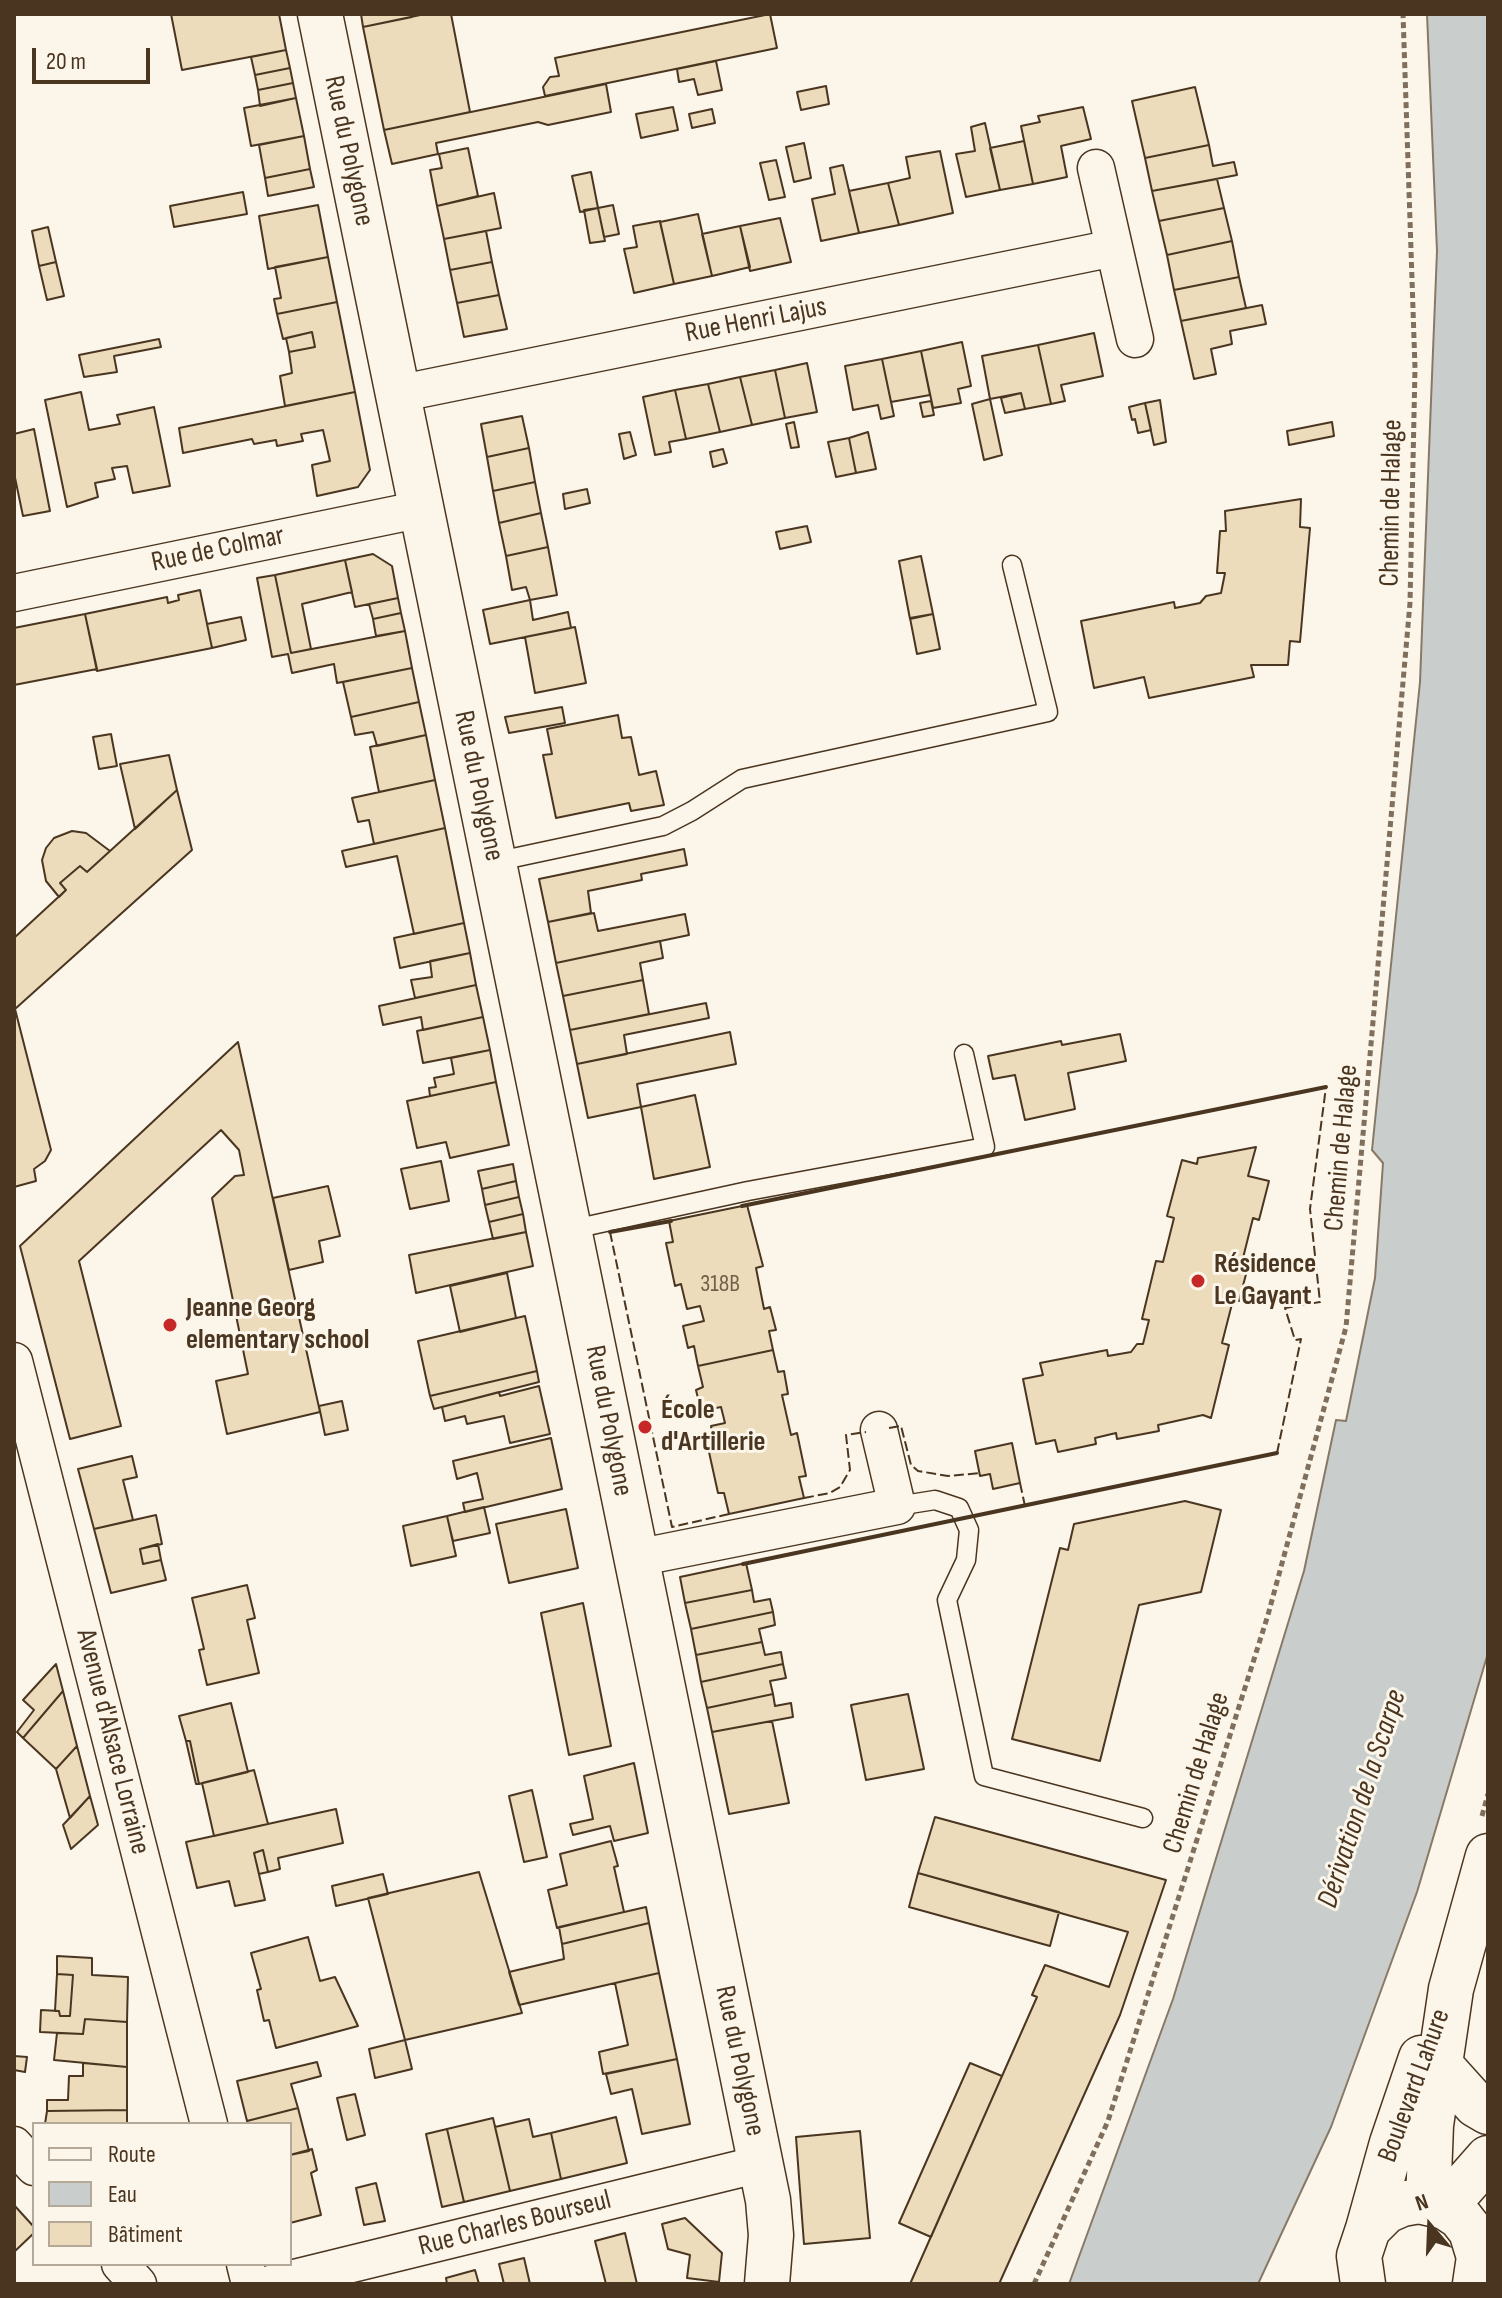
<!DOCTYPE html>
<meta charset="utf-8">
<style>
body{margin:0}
#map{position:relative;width:1502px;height:2298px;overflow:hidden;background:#fbf6e9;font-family:"Sofia Sans Condensed",sans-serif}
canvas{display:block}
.frame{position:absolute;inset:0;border:16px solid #4a3520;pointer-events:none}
.legend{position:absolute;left:32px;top:2122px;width:260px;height:144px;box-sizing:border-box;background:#fbf6e9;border:2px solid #b4a999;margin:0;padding:10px 14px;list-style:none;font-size:24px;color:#4a3520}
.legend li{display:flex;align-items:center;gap:16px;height:40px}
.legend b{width:40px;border:2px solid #b4a999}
.north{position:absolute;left:1390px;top:2186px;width:80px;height:80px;-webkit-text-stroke:6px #fbf6e9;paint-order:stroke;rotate:341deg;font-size:22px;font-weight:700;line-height:32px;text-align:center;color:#4a3520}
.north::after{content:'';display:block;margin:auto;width:28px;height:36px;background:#4a3520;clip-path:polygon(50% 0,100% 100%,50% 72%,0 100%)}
.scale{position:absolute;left:32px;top:48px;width:118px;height:36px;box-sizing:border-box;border:4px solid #4a3520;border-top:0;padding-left:10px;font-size:24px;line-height:28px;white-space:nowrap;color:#4a3520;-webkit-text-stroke:6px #fbf6e9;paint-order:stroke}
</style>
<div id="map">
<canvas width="1502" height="2298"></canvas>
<div class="frame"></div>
<ul class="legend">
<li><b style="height:10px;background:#fbf6e9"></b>Route</li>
<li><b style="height:22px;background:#c9cecd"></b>Eau</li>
<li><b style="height:22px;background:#ecdcbc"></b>Bâtiment</li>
</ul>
<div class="north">N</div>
<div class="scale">20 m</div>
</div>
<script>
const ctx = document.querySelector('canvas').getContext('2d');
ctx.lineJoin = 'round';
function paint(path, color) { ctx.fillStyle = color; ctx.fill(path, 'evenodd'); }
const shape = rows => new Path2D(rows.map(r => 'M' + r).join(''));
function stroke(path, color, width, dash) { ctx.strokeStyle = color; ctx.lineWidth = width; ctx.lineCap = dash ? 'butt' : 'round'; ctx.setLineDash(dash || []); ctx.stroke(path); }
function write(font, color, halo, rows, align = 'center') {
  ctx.font = font + ' "Sofia Sans Condensed",sans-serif'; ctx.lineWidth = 6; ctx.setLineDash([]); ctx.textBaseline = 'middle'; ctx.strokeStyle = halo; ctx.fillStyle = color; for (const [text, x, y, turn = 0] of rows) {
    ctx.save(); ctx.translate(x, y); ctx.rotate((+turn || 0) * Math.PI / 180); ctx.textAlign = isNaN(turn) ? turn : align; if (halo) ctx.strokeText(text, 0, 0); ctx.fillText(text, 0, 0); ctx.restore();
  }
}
const water = shape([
 [1427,14,1488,14,1488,1653,1417,1892,1331,2127,1258,2284,1069,2284,1173,1999,1304,1571,1336,1420,1346,1421,1375,1278,1383,1163,1372,1150,1420,682,1429,451,1437,251,1427,14]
]);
const building = shape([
 [171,14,279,14,286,50,182,70,171,14],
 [361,14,412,14,412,17,363,27,361,14],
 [425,14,451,14,470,112,384,130,363,27,425,14],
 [770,14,777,48,545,96,543,87,550,77,559,76,555,58,770,14],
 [286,50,290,68,255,75,251,57,286,50],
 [716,61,722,90,698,95,694,79,679,82,677,69,716,61],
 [290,68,293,83,258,90,255,75,290,68],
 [293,83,296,98,260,106,258,90,293,83],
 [606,84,611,112,548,125,538,122,436,143,438,154,392,164,384,130,606,84],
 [826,86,829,104,801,110,797,92,826,86],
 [1195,87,1209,145,1145,158,1132,101,1195,87],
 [296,98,304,136,251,146,244,108,296,98],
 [673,107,678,130,641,138,636,114,673,107],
 [1083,107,1091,139,1061,146,1067,177,1033,184,1021,126,1040,122,1038,116,1083,107],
 [712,109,715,123,692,128,689,114,712,109],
 [985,123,1000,190,966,197,956,154,975,151,971,127,985,123],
 [304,136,310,169,265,178,259,145,304,136],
 [1024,141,1033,184,1000,190,990,148,1024,141],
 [804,143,811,178,794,182,786,147,804,143],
 [1209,145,1213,166,1234,162,1237,175,1152,191,1145,158,1209,145],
 [468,148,478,196,437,206,430,170,442,168,439,154,468,148],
 [940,151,953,213,899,225,888,183,910,178,906,157,940,151],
 [776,160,785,197,769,200,760,163,776,160],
 [843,165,859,233,821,241,812,199,835,194,830,168,843,165],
 [310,169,314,187,268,196,265,178,310,169],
 [591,172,598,208,580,212,572,176,591,172],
 [1217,179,1224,208,1159,221,1152,191,1217,179],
 [888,183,899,225,859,233,849,191,888,183],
 [243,192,247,214,174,227,170,206,243,192],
 [494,193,501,228,444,239,437,206,494,193],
 [318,205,328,257,268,269,259,216,318,205],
 [613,205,619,234,604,237,598,208,613,205],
 [598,208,605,241,590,243,584,210,598,208],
 [1224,208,1232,241,1167,255,1159,221,1224,208],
 [698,214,712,276,674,284,660,222,698,214],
 [780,218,791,262,750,271,740,226,780,218],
 [660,221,674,284,634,293,624,249,637,247,633,226,660,221],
 [740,226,750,267,712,276,702,234,740,226],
 [48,227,56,262,39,266,32,231,48,227],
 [486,231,492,262,450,270,444,239,486,231],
 [1232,241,1239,277,1174,290,1167,255,1232,241],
 [328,257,337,302,277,314,274,299,281,298,275,267,328,257],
 [56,262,64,296,47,300,39,266,56,262],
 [492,262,499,295,457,303,450,270,492,262],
 [1239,277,1246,308,1181,321,1174,290,1239,277],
 [499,295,507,329,464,337,457,303,499,295],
 [337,302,355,392,285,406,280,376,292,373,289,352,315,347,312,332,283,339,277,314,337,302],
 [1262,305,1266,324,1230,331,1232,344,1211,349,1216,374,1194,379,1181,321,1262,305],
 [312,332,315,347,289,352,286,338,312,332],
 [1094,333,1103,376,1061,385,1065,401,1051,404,1038,345,1094,333],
 [159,339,161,347,114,356,117,372,84,377,79,355,159,339],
 [962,342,971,386,958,389,961,403,933,408,921,351,962,342],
 [1038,345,1051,404,1025,409,1021,393,990,399,982,356,1038,345],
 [921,351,930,395,891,402,882,359,921,351],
 [882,359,894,416,881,419,878,405,853,410,845,366,882,359],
 [807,363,817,412,785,418,775,370,807,363],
 [775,370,785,418,752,425,740,377,775,370],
 [740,377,752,425,720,432,708,384,740,377],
 [708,384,720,432,686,439,675,390,708,384],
 [675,390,686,439,669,442,671,452,655,455,643,397,675,390],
 [81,392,89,430,120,424,117,415,154,407,170,486,133,493,127,466,112,468,115,479,95,483,98,497,67,507,45,400,81,392],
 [355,392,370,470,358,487,317,496,312,465,330,461,323,430,301,434,303,441,277,446,276,440,254,444,252,439,183,453,179,428,355,392],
 [1021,393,1025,409,1005,413,1001,398,1021,393],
 [990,399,1002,455,984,460,972,404,990,399],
 [1160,400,1166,442,1154,445,1145,403,1160,400],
 [931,401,934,415,923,417,920,403,931,401],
 [1145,403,1151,430,1138,433,1135,419,1132,420,1129,407,1145,403],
 [522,416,529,448,487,457,481,424,522,416],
 [794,422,799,447,791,448,786,424,794,422],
 [1332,422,1334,436,1289,445,1287,431,1332,422],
 [34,429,50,511,23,516,14,473,14,434,34,429],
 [630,432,636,455,624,459,619,434,630,432],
 [868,432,876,469,856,473,849,438,868,432],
 [849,438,856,473,836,477,828,442,849,438],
 [529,448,535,482,493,491,487,457,529,448],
 [723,449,727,463,713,467,710,452,723,449],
 [535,482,541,513,499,523,493,491,535,482],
 [587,489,590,503,565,509,563,494,587,489],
 [1301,499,1300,527,1310,528,1300,642,1290,641,1288,665,1251,665,1254,677,1149,698,1144,677,1094,688,1081,621,1174,602,1175,608,1200,603,1206,596,1221,593,1225,573,1217,573,1220,531,1226,531,1225,511,1301,499],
 [541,513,548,547,506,556,499,523,541,513],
 [807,526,811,542,780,549,776,532,807,526],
 [548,547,557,595,530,600,526,587,512,590,506,556,548,547],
 [373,554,392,566,398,598,355,607,345,560,373,554],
 [921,556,933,614,910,619,899,561,921,556],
 [345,560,352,592,302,604,311,649,291,653,275,575,345,560],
 [275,575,291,653,405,631,412,668,337,683,334,664,292,673,288,654,272,657,257,578,275,575],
 [200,590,212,648,97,671,85,614,167,597,168,603,179,600,178,595,200,590],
 [398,598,401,613,373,619,369,604,398,598],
 [530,600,533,620,568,612,571,628,490,644,483,610,530,600],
 [401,613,405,631,376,636,373,619,401,613],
 [85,614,97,669,14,685,14,628,85,614],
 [933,614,940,649,917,654,910,618,933,614],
 [241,617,246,640,212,648,207,624,241,617],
 [575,627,586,683,535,693,525,637,575,627],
 [412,668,419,702,351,717,343,682,412,668],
 [419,702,426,735,377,746,373,732,355,735,351,717,419,702],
 [562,707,565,723,509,733,505,717,562,707],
 [618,715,622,738,631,737,639,775,656,771,664,805,631,811,629,803,556,818,543,755,552,754,547,729,618,715],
 [111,734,117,766,99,769,93,737,111,734],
 [426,735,435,780,379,792,370,747,426,735],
 [169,755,177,790,135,829,120,764,169,755],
 [435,780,445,828,374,844,369,820,358,822,352,798,435,780],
 [177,790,192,850,15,1009,51,1150,45,1161,34,1169,36,1181,14,1187,14,938,66,890,60,883,80,866,87,872,177,790],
 [445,828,464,923,414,934,397,856,346,867,342,851,445,828],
 [72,831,86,833,110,851,87,872,80,866,60,883,66,890,59,897,46,881,42,860,46,848,54,838,72,831],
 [684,849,687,865,641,874,642,880,588,891,591,913,548,922,539,879,684,849],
 [594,913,598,931,685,914,689,935,556,963,548,922,594,913],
 [464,923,470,953,400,968,394,938,464,923],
 [660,941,663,958,640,963,643,980,563,996,556,963,660,941],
 [470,953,476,985,415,998,411,980,432,977,430,961,470,953],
 [643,980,649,1014,570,1030,563,996,643,980],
 [476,985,483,1017,423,1030,421,1017,383,1025,379,1006,476,985],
 [706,1003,709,1018,624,1035,627,1054,577,1064,570,1030,706,1003],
 [483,1017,490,1050,423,1063,417,1031,483,1017],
 [730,1032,736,1064,637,1084,641,1107,588,1118,577,1064,730,1032],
 [1120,1034,1126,1061,1068,1073,1075,1109,1025,1120,1015,1075,993,1079,988,1056,1061,1041,1062,1045,1120,1034],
 [238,1042,320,1412,227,1434,216,1381,248,1374,212,1198,235,1176,244,1175,239,1150,221,1130,79,1261,121,1426,70,1439,20,1246,238,1042],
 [490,1050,496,1082,430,1096,429,1088,436,1087,434,1078,454,1074,451,1058,490,1050],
 [496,1082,509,1145,450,1158,446,1142,417,1148,407,1101,496,1082],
 [695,1095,710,1167,654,1179,641,1107,695,1095],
 [1256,1147,1248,1176,1269,1181,1259,1220,1253,1218,1243,1258,1250,1259,1239,1301,1233,1300,1222,1343,1229,1345,1211,1418,1203,1415,1158,1425,1159,1431,1117,1439,1116,1433,1095,1438,1096,1444,1058,1452,1055,1440,1036,1444,1023,1379,1043,1375,1040,1363,1107,1350,1108,1356,1131,1352,1137,1344,1143,1344,1149,1320,1142,1319,1156,1261,1163,1262,1174,1218,1167,1216,1182,1160,1197,1164,1198,1158,1256,1147],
 [441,1161,449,1201,410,1209,401,1169,441,1161],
 [513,1164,516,1181,482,1189,478,1171,513,1164],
 [516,1181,519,1197,485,1205,482,1189,516,1181],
 [328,1186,340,1236,319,1241,323,1262,289,1270,273,1198,328,1186],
 [519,1197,523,1214,489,1222,485,1205,519,1197],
 [747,1205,763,1266,756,1268,764,1309,770,1307,776,1330,769,1331,773,1350,698,1366,694,1346,688,1348,683,1326,704,1321,700,1306,687,1309,681,1284,675,1286,666,1243,673,1242,669,1221,747,1205],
 [523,1214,526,1232,493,1239,489,1222,523,1214],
 [526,1232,533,1266,416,1293,409,1255,526,1232],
 [507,1273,516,1318,460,1332,450,1286,507,1273],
 [525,1316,537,1371,430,1396,418,1341,525,1316],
 [773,1350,778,1372,784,1371,788,1394,782,1395,791,1435,797,1433,806,1476,799,1477,804,1498,729,1514,724,1493,718,1493,709,1452,716,1451,711,1426,725,1423,721,1407,701,1411,696,1390,703,1387,698,1366,773,1350],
 [537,1371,539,1382,434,1409,430,1396,537,1371],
 [539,1386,550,1434,510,1443,504,1416,467,1424,465,1416,445,1421,442,1407,499,1392,500,1396,539,1386],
 [342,1401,348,1430,325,1435,319,1406,342,1401],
 [551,1438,562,1489,465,1512,463,1503,483,1499,477,1473,457,1479,453,1461,551,1438],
 [1012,1443,1020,1483,993,1489,990,1474,980,1476,975,1451,1012,1443],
 [132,1456,137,1477,123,1480,133,1520,94,1529,78,1469,132,1456],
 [1185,1501,1221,1510,1201,1592,1139,1605,1100,1761,1012,1739,1060,1548,1068,1550,1074,1524,1185,1501],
 [484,1507,490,1533,453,1541,447,1516,484,1507],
 [566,1509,578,1568,509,1583,496,1524,566,1509],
 [156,1515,162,1544,140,1549,143,1564,161,1560,166,1580,111,1593,94,1529,156,1515],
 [447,1516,456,1556,411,1566,403,1526,447,1516],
 [158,1544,161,1560,143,1564,140,1549,158,1544],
 [746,1563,752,1590,685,1603,680,1577,746,1563],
 [247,1585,255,1618,247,1620,259,1673,207,1685,199,1650,204,1649,192,1598,247,1585],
 [752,1590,754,1602,770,1599,773,1612,691,1629,685,1603,752,1590],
 [583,1603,611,1746,569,1755,541,1613,583,1603],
 [773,1612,775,1625,759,1629,762,1642,696,1655,691,1629,773,1612],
 [762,1642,765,1655,781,1652,783,1664,701,1682,696,1655,762,1642],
 [56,1664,63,1691,23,1738,17,1732,34,1710,23,1700,56,1664],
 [783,1664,786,1678,770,1681,773,1694,707,1708,701,1682,783,1664],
 [63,1691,77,1746,56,1769,23,1738,63,1691],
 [773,1694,775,1706,791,1703,793,1717,712,1732,707,1708,773,1694],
 [908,1694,924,1769,866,1780,851,1705,908,1694],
 [231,1703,248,1772,199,1784,190,1741,186,1741,179,1716,231,1703],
 [772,1721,789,1803,729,1814,712,1732,772,1721],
 [186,1741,190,1741,199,1784,196,1784,186,1741],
 [77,1746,90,1796,70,1818,56,1769,77,1746],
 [634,1763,648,1833,614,1841,610,1826,573,1835,570,1824,593,1819,584,1776,634,1763],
 [254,1770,268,1824,214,1836,202,1783,254,1770],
 [532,1790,547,1857,524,1862,509,1796,532,1790],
 [90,1796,98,1825,71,1849,63,1825,90,1796],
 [336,1809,343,1843,278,1858,280,1869,268,1872,263,1850,254,1853,265,1900,235,1906,229,1881,197,1888,186,1842,336,1809],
 [935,1817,1166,1880,1120,2015,999,2284,910,2284,1037,1997,1032,1995,1045,1965,1109,1987,1128,1932,918,1873,935,1817],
 [611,1841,618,1866,614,1867,624,1912,557,1928,548,1890,567,1885,560,1854,611,1841],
 [263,1850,268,1872,259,1874,254,1853,263,1850],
 [479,1872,522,2013,405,2040,368,1898,479,1872],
 [918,1873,1059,1912,1050,1946,909,1907,918,1873],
 [383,1874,388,1894,336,1906,332,1886,383,1874],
 [646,1907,649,1923,562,1944,559,1927,646,1907],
 [649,1923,659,1973,519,2005,509,1972,564,1959,562,1944,649,1923],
 [308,1937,320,1981,335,1977,358,2026,276,2048,269,2020,264,2021,257,1990,261,1989,251,1953,308,1937],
 [57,1956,92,1958,92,1975,128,1977,127,2022,85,2019,83,2034,40,2032,41,2010,59,2011,60,2016,70,2016,73,1975,57,1974,57,1956],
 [659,1973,677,2059,603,2074,599,2052,628,2045,615,1983,659,1973],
 [57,1974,73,1975,70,2016,60,2016,59,2011,55,2011,57,1974],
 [85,2019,127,2022,127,2067,54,2060,57,2033,83,2034,85,2019],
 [405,2040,412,2069,375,2078,369,2049,405,2040],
 [14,2056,27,2057,25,2072,14,2070,14,2056],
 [677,2059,690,2124,642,2134,632,2089,611,2094,606,2074,677,2059],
 [317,2062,321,2076,291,2084,298,2108,247,2121,237,2081,317,2062],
 [83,2063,127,2067,127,2110,47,2111,47,2100,68,2100,69,2076,83,2076,83,2063],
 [970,2063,1002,2076,931,2237,899,2223,970,2063],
 [355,2094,365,2135,347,2140,337,2098,355,2094],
 [298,2108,309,2151,290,2155,290,2124,248,2124,247,2121,298,2108],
 [127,2110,127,2124,45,2124,47,2111,127,2110],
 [616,2117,627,2163,561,2179,551,2133,616,2117],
 [493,2118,510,2191,464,2202,447,2129,493,2118],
 [529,2119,533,2137,551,2133,561,2179,510,2191,495,2127,529,2119],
 [447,2129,464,2202,442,2207,426,2134,447,2129],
 [860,2131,870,2238,804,2244,796,2137,860,2131],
 [312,2149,317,2170,311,2173,321,2215,290,2223,290,2155,312,2149],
 [376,2183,385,2221,364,2225,356,2188,376,2183],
 [14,2205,34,2227,34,2233,14,2252,14,2205],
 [685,2218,722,2253,719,2282,687,2278,690,2255,668,2249,662,2224,685,2218],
 [625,2233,637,2284,606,2284,595,2241,625,2233],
 [524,2258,530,2284,504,2284,499,2264,524,2258],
 [475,2270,479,2284,447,2284,446,2278,475,2270]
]);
const path = shape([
 [1482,1816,1488,1794],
 [1034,2284,1108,2121,1268,1615,1346,1327,1410,603,1415,368,1403,14]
]);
const service = shape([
 [494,862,663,826,692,811,742,779,1048,712,1012,565],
 [569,1230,748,1191,985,1147,964,1054],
 [897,1506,935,1500,959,1508,969,1530,966,1560,947,1600,984,1776,1143,1818]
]);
const minor = shape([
 [1096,168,1135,339],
 [397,394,1114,248],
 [14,593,422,509],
 [14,1361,209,2124],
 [636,1558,897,1506,879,1430],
 [14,2145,34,2167],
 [120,2264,138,2284],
 [245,2264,250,2284],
 [270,2284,760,2164]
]);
const tertiary = shape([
 [320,14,768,2200,771,2235,767,2284]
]);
const secondary = shape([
 [1440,2065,1476,2105,1488,2112],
 [1428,2202,1431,2125,1451,1989,1488,1856],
 [1445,2207,1488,2158],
 [1368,2229,1392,2143,1421,2058],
 [1363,2284,1359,2256,1368,2229,1386,2211,1402,2204,1419,2201,1445,2207,1460,2217,1471,2231,1479,2257,1475,2284]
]);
const fence = shape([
 [610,1232,672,1527,729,1514],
 [889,1428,901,1426,911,1465,918,1471,948,1476,980,1473],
 [1277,1453,1301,1339,1295,1340,1285,1308,1320,1302,1310,1209,1326,1087],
 [1020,1483,1025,1506],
 [804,1498,830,1493,840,1487,850,1470,846,1435,866,1432]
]);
const wall = shape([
 [742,1206,1326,1087],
 [610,1232,671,1221],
 [743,1564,1277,1453]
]);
const markers = [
 [1198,1281,8,"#c62828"],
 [170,1325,8,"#c62828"],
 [645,1427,8,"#c62828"]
];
const numberNames = [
 ["318B",720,1285]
];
const streetNames = [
 ["Rue du Polygone",348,151,78],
 ["Rue Henri Lajus",756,321,-11],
 ["Chemin de Halage",1392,503,-89],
 ["Rue de Colmar",218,550,-12],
 ["Rue du Polygone",478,786,78],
 ["Chemin de Halage",1342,1148,-85],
 ["Rue du Polygone",608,1421,79],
 ["Avenue d'Alsace Lorraine",112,1742,76],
 ["Chemin de Halage",1197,1773,-73],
 ["Rue du Polygone",739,2061,78],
 ["Boulevard Lahure",1415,2086,-70],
 ["Rue Charles Bourseul",515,2224,-14]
];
const poiNames = [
 ["Résidence",1214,1265],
 ["Le Gayant",1214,1297],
 ["Jeanne Georg",186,1309],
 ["elementary school",186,1341],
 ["École",661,1411],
 ["d'Artillerie",661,1443]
];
const waterNames = [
 ["Dérivation de la Scarpe",1363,1799,-72]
];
paint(water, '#c9cecd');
stroke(water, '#887966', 2);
paint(building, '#ecdcbc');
stroke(building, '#4a3520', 2);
stroke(service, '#4a3520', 21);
stroke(minor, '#4a3520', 39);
stroke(tertiary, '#4a3520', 47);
stroke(secondary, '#4a3520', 47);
stroke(path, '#7f6f5c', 5, [6, 4]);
stroke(service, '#fbf6e9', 18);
stroke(minor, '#fbf6e9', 36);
stroke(tertiary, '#fbf6e9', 44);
stroke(secondary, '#fbf6e9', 44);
stroke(fence, '#4a3520', 2, [10, 4]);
stroke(wall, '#4a3520', 4);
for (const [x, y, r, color] of markers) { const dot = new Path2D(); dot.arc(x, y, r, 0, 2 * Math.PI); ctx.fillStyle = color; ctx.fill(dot); stroke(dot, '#fbf6e9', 3); }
write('24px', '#725f47', null, numberNames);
write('28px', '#4a3520', '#fbf6e9', streetNames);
write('bold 28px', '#4a3520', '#fbf6e9', poiNames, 'left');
write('italic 30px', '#4a3520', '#fbf6e9', waterNames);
</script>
